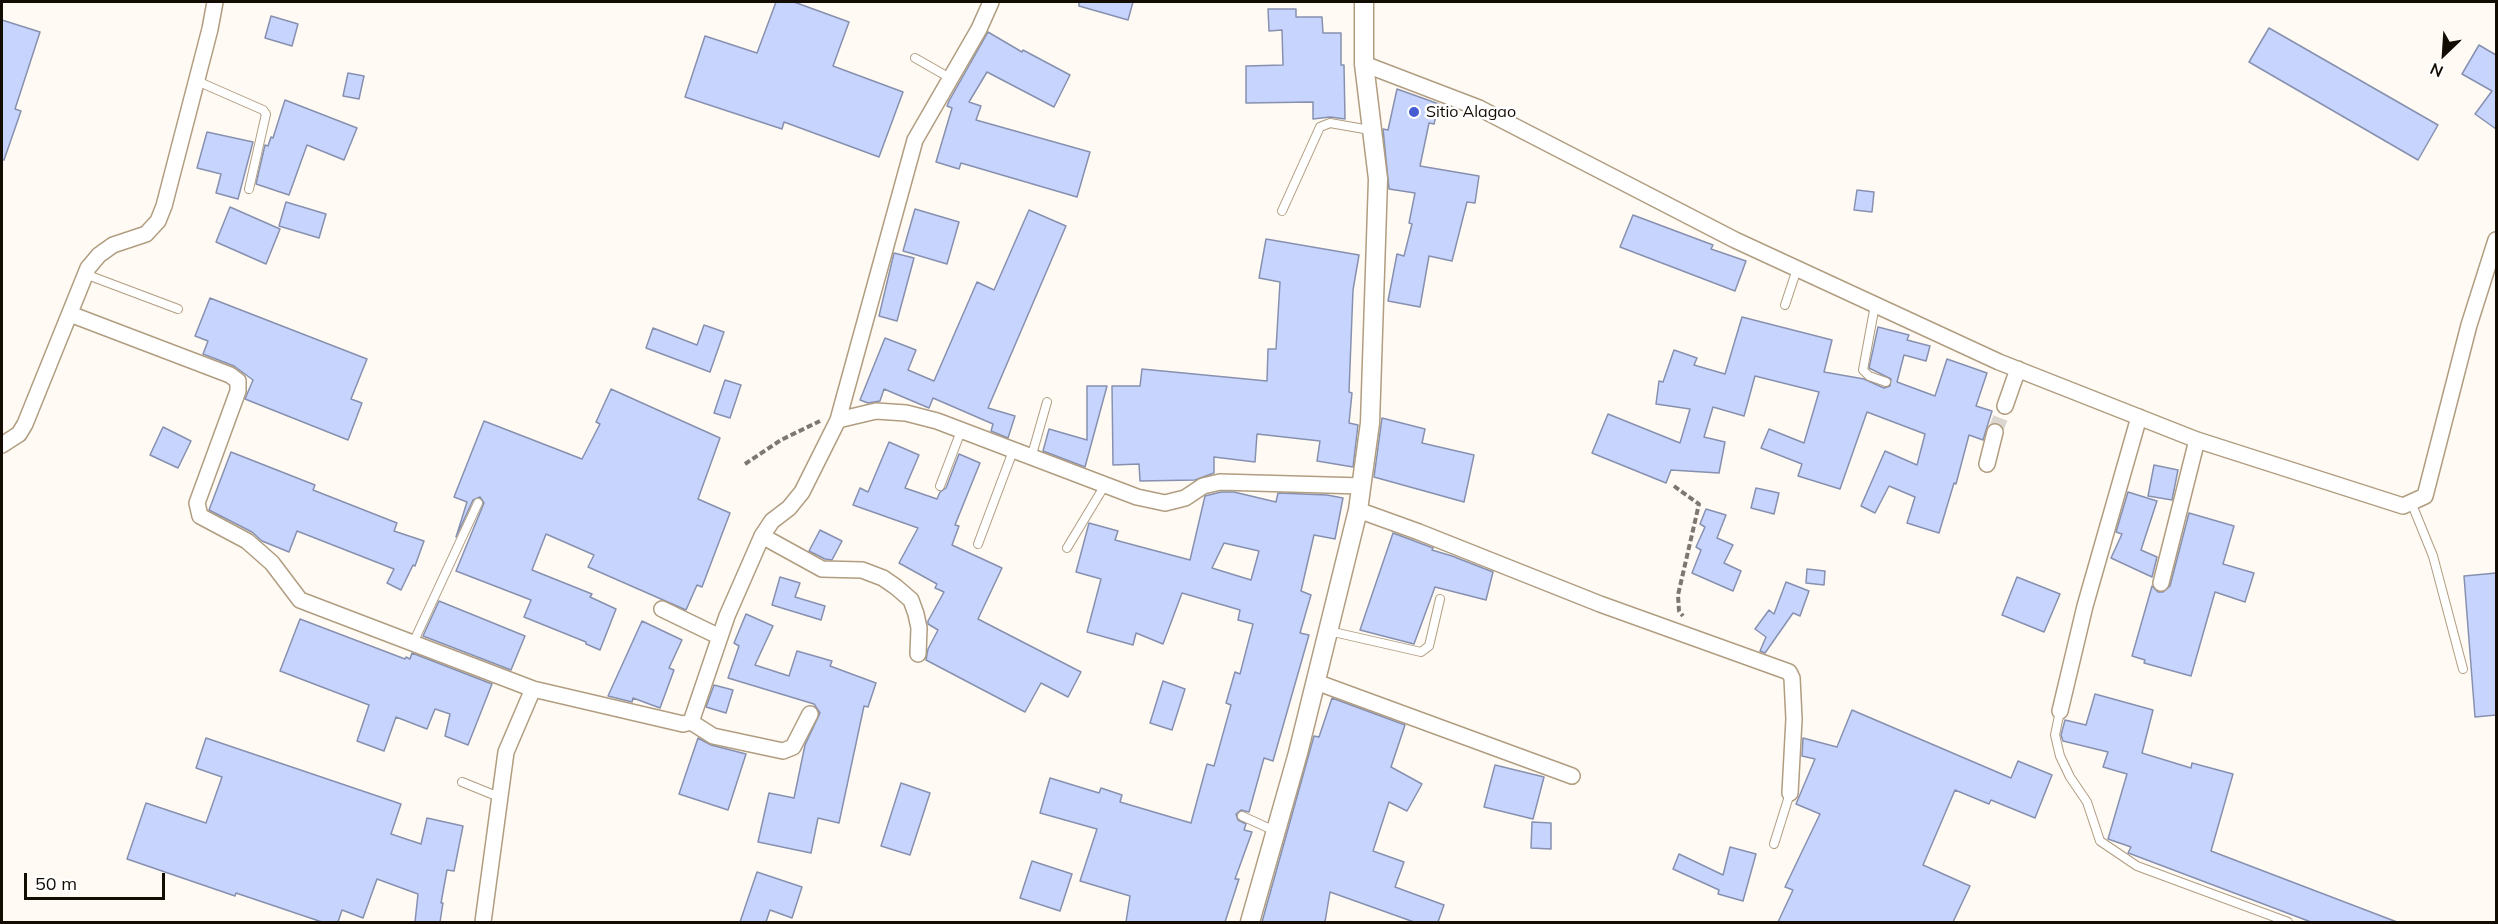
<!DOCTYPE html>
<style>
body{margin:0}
#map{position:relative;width:2498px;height:924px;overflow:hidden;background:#fffaf4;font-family:Mulish,sans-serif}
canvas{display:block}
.frame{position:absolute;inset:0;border:3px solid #130c03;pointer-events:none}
.north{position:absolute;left:2414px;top:24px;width:60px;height:60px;-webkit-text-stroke:4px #fff;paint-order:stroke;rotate:205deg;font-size:16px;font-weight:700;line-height:24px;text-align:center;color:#130c03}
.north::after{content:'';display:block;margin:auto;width:21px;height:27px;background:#130c03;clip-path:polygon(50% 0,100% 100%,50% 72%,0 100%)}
.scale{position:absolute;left:24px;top:873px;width:141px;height:27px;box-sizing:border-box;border:3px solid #130c03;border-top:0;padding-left:8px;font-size:18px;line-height:21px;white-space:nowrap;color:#130c03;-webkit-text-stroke:4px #fff;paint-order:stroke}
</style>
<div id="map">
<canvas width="2498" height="924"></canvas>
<div class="frame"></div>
<div class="north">N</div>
<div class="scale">50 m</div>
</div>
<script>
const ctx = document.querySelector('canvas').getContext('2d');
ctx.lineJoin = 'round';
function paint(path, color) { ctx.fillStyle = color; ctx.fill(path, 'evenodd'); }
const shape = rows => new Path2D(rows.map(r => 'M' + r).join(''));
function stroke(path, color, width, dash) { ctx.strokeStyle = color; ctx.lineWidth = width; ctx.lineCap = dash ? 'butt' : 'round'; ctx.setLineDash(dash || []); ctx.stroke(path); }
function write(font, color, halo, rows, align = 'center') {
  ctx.font = font + ' Mulish,sans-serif'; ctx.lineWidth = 5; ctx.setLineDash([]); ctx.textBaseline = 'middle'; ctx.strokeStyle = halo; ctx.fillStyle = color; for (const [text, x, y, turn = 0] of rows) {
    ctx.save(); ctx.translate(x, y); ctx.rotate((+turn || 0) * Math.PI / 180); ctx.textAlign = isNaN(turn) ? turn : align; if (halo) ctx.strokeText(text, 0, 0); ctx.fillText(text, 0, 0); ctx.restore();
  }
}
const building = shape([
 [776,2,794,2,849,22,833,66,903,92,879,157,784,122,782,129,685,97,705,36,757,53,776,2],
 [1079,2,1133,2,1128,20,1079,6,1079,2],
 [1268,9,1296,9,1296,17,1322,17,1323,33,1341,33,1341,65,1344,65,1345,119,1330,117,1313,119,1313,102,1246,103,1246,66,1283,65,1282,30,1269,31,1268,9],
 [271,16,298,24,292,46,265,38,271,16],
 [2,20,40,32,15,109,21,111,4,160,2,160,2,20],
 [2269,28,2438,125,2418,160,2249,62,2269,28],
 [988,32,1022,52,1023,50,1070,75,1054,107,987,72,969,102,981,106,976,120,1090,152,1077,197,961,163,959,169,936,162,952,108,947,106,949,101,988,32],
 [2479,45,2496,55,2496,129,2475,114,2492,91,2462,74,2479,45],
 [348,73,364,76,359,99,343,96,348,73],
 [1397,89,1439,104,1434,124,1429,123,1420,166,1479,176,1475,203,1467,202,1452,261,1429,256,1420,307,1388,301,1397,254,1404,256,1412,224,1409,223,1415,193,1389,189,1383,129,1388,130,1397,89],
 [285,100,357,128,344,160,307,145,289,195,256,184,265,145,268,146,271,137,273,138,285,100],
 [207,132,253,142,238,199,216,193,221,174,197,168,207,132],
 [1857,190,1874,192,1872,212,1854,210,1857,190],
 [286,202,326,214,319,238,279,226,286,202],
 [230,207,280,229,266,264,216,242,230,207],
 [915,209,959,222,947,264,903,251,915,209],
 [1029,210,1066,226,988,408,1015,416,1008,438,991,431,993,424,933,398,929,408,884,389,880,401,868,403,860,400,885,338,916,350,908,370,934,381,977,282,994,290,1029,210],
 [1633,215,1713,245,1711,249,1746,261,1735,291,1620,247,1633,215],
 [1266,239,1359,255,1353,290,1349,392,1352,393,1349,423,1358,425,1353,467,1317,461,1320,441,1257,434,1255,462,1214,457,1214,473,1195,480,1140,481,1139,464,1113,465,1112,386,1140,386,1142,369,1267,381,1268,349,1276,349,1280,282,1259,278,1266,239],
 [894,253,914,258,897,321,879,316,894,253],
 [210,298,367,359,351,399,362,403,348,440,245,399,253,380,234,366,203,354,208,341,195,336,210,298],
 [1742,317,1832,340,1824,372,1864,379,1884,388,1890,386,1891,379,1869,368,1878,327,1909,335,1907,340,1930,346,1926,361,1904,355,1897,382,1935,396,1947,359,1987,373,1976,406,1992,411,1983,440,1969,435,1956,484,1954,483,1939,533,1907,523,1915,497,1889,486,1875,513,1861,506,1885,451,1917,465,1925,434,1867,412,1840,489,1798,476,1802,464,1761,448,1769,429,1804,443,1819,392,1755,376,1744,416,1713,407,1704,437,1725,442,1719,473,1671,470,1666,483,1592,453,1608,414,1680,443,1690,409,1656,404,1659,381,1663,382,1674,350,1697,358,1694,365,1725,374,1742,317],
 [704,325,724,332,710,372,646,348,653,328,697,345,704,325],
 [725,380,741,385,730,418,714,413,725,380],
 [1087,386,1107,386,1085,467,1043,451,1049,429,1087,440,1087,386],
 [611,389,720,438,698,499,730,513,702,587,697,585,686,610,588,567,594,555,546,534,532,570,592,594,590,597,616,609,600,650,586,644,586,642,524,617,531,600,456,571,484,503,480,497,473,500,456,537,467,502,454,497,484,421,582,459,600,424,596,422,611,389],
 [1382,418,1425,429,1422,443,1474,455,1464,502,1374,477,1382,418],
 [163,427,191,441,178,468,150,455,163,427],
 [889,442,919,455,905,488,937,499,940,492,946,488,959,454,980,463,955,525,959,526,952,545,1002,568,978,619,1081,672,1068,697,1041,683,1025,712,926,660,928,649,938,630,928,624,928,621,944,592,935,588,937,584,899,563,918,528,853,505,860,488,868,492,889,442],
 [231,452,315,485,313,490,397,523,394,531,424,541,415,566,413,565,401,590,387,583,394,569,297,531,289,552,262,541,252,532,209,510,231,452],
 [2154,465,2178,470,2172,500,2148,496,2154,465],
 [1756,488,1779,493,1774,514,1751,508,1756,488],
 [1221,492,1234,492,1276,502,1278,493,1327,495,1343,498,1335,539,1314,535,1301,591,1311,595,1300,633,1309,635,1273,761,1264,758,1249,812,1241,810,1236,814,1238,820,1246,824,1244,830,1252,832,1235,879,1239,879,1225,922,1126,922,1130,896,1080,881,1097,829,1040,813,1050,778,1099,793,1101,788,1122,795,1120,802,1191,823,1207,764,1214,766,1231,705,1226,703,1235,672,1240,674,1253,624,1238,620,1240,610,1182,593,1163,644,1136,633,1133,645,1087,632,1101,579,1076,572,1089,523,1118,531,1115,540,1190,560,1205,496,1221,492],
 [1224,543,1259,551,1251,580,1212,568,1224,543],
 [2128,492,2157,501,2141,550,2157,557,2152,577,2111,558,2122,534,2116,532,2128,492],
 [1706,509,1726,515,1717,538,1733,545,1724,563,1741,571,1733,591,1692,573,1701,550,1696,547,1705,527,1700,524,1706,509],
 [2189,513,2234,526,2223,564,2254,573,2245,602,2215,592,2191,676,2144,663,2145,660,2132,656,2152,586,2158,592,2163,592,2170,586,2189,513],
 [820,530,842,541,832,560,825,559,809,551,820,530],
 [1393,533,1433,548,1432,550,1452,556,1493,572,1486,600,1435,587,1414,644,1360,630,1393,533],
 [1807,569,1825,571,1824,585,1806,583,1807,569],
 [2496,573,2496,715,2475,717,2464,576,2496,573],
 [780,577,800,583,795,597,825,606,821,620,772,605,780,577],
 [2017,577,2060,594,2044,632,2002,615,2017,577],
 [1786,582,1809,591,1800,616,1793,613,1765,653,1760,651,1766,637,1755,629,1769,610,1774,614,1786,582],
 [439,601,525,636,511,670,423,636,439,601],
 [746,614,773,626,755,665,789,676,797,651,832,661,830,666,876,683,868,707,864,706,839,823,818,818,811,853,758,842,769,793,794,798,805,745,820,713,814,704,728,678,739,646,734,643,746,614],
 [300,619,405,659,406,657,410,659,412,653,492,684,468,745,445,736,450,714,435,709,427,729,396,717,384,751,357,741,369,705,280,671,300,619],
 [642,621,682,640,669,668,674,670,660,708,633,698,632,702,608,696,642,621],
 [1163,681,1185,689,1172,730,1150,723,1163,681],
 [714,685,733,690,726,713,706,707,714,685],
 [2095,694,2153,710,2142,753,2191,768,2192,763,2233,774,2211,851,2397,922,2311,922,2131,854,2128,853,2131,847,2108,839,2127,774,2103,767,2108,752,2063,741,2061,735,2065,720,2086,725,2095,694],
 [1332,698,1405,725,1391,767,1422,784,1407,811,1389,802,1373,851,1404,862,1395,887,1444,905,1438,922,1414,922,1330,892,1325,922,1262,922,1314,736,1319,737,1332,698],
 [1852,710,2011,778,2018,761,2052,775,2035,818,1991,800,1989,804,1955,790,1923,865,1970,886,1953,922,1778,922,1793,890,1785,887,1820,814,1796,804,1815,759,1802,756,1803,738,1837,747,1852,710],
 [206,738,401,804,391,834,421,844,427,818,463,826,454,871,447,870,441,903,443,903,440,922,415,922,418,894,377,879,363,918,342,910,338,922,322,922,236,893,235,896,127,859,146,803,206,823,222,777,196,768,206,738],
 [698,738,711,745,746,754,728,810,679,794,698,738],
 [1495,765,1544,777,1533,819,1484,807,1495,765],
 [901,783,930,793,910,855,881,846,901,783],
 [1532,822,1551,823,1551,849,1531,848,1532,822],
 [1730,847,1756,854,1743,901,1718,894,1719,890,1673,869,1679,854,1723,875,1730,847],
 [1032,861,1072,874,1060,911,1020,898,1032,861],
 [757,872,802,887,792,918,770,910,766,922,740,922,757,872]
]);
const minorTunnel = shape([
 [1995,432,2005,406]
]);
const path = shape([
 [745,464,781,440,820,421],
 [1674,486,1699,504,1678,595,1679,611,1683,616]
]);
const service = shape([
 [915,58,950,78],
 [197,81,263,110,266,114,249,189],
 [1282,211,1320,127,1330,123,1370,130],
 [85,274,178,309],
 [1785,305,1797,269],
 [1875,305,1863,370,1869,376,1886,382],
 [1031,458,1047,402],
 [940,486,961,431],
 [2411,502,2433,556,2463,669],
 [978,544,1013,451],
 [1067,548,1105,485],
 [1329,631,1421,652,1429,646,1440,599],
 [413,643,478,503],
 [2060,711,2055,735,2060,756,2070,777,2087,802,2100,841,2137,866,2288,922],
 [462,782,499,797],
 [1242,816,1275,831],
 [1774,844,1790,793]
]);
const minor = shape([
 [1364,64,1479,108,1735,240,1999,362,2197,440,2403,506,2425,496,2469,325,2496,240],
 [70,314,230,375,238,381,238,391,197,503,200,516,247,541,272,563,300,600,533,689,683,724,691,722,727,616,762,536,772,521,789,508,802,492,838,420,915,140,979,29,991,2],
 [2005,406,2018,369],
 [838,420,876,411,906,413,937,421,1137,497,1165,503,1185,498,1203,486,1220,482,1362,486],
 [2,445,19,434,25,424,88,268,99,255,113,245,146,234,158,221,164,206,210,29,215,2],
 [1987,464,1995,432],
 [1358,510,1419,532,1600,604,1789,672,1792,678,1794,719,1790,793],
 [762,536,822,569,862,570,883,578,896,587,911,600,916,614,919,628,918,654],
 [2161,583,2197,440],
 [662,609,720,637],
 [1316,682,1572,776],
 [2060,711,2085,606,2139,417],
 [691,722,713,736,783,751,793,747,810,714],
 [483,922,506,752,533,689]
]);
const tertiary = shape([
 [1250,922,1298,753,1358,510,1370,423,1378,179,1364,64,1364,2]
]);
const markers = [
 [1414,112,6,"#465dd1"]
];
const poiNames = [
 ["Sitio Alagao",1426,112]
];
paint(building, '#c7d4fd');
stroke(building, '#8791af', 1.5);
stroke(minorTunnel, '#dcd6d0', 15, [15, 8]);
stroke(service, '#b19d80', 10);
stroke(minor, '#b19d80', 18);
stroke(tertiary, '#b19d80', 21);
stroke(path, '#7e7770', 4, [6, 3]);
stroke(service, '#fff', 8);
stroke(minor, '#fff', 15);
stroke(tertiary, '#fff', 18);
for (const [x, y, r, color] of markers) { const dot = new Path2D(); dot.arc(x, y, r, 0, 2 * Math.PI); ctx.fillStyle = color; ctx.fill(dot); stroke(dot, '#fff', 2); }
write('16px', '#130c03', '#fff', poiNames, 'left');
</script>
